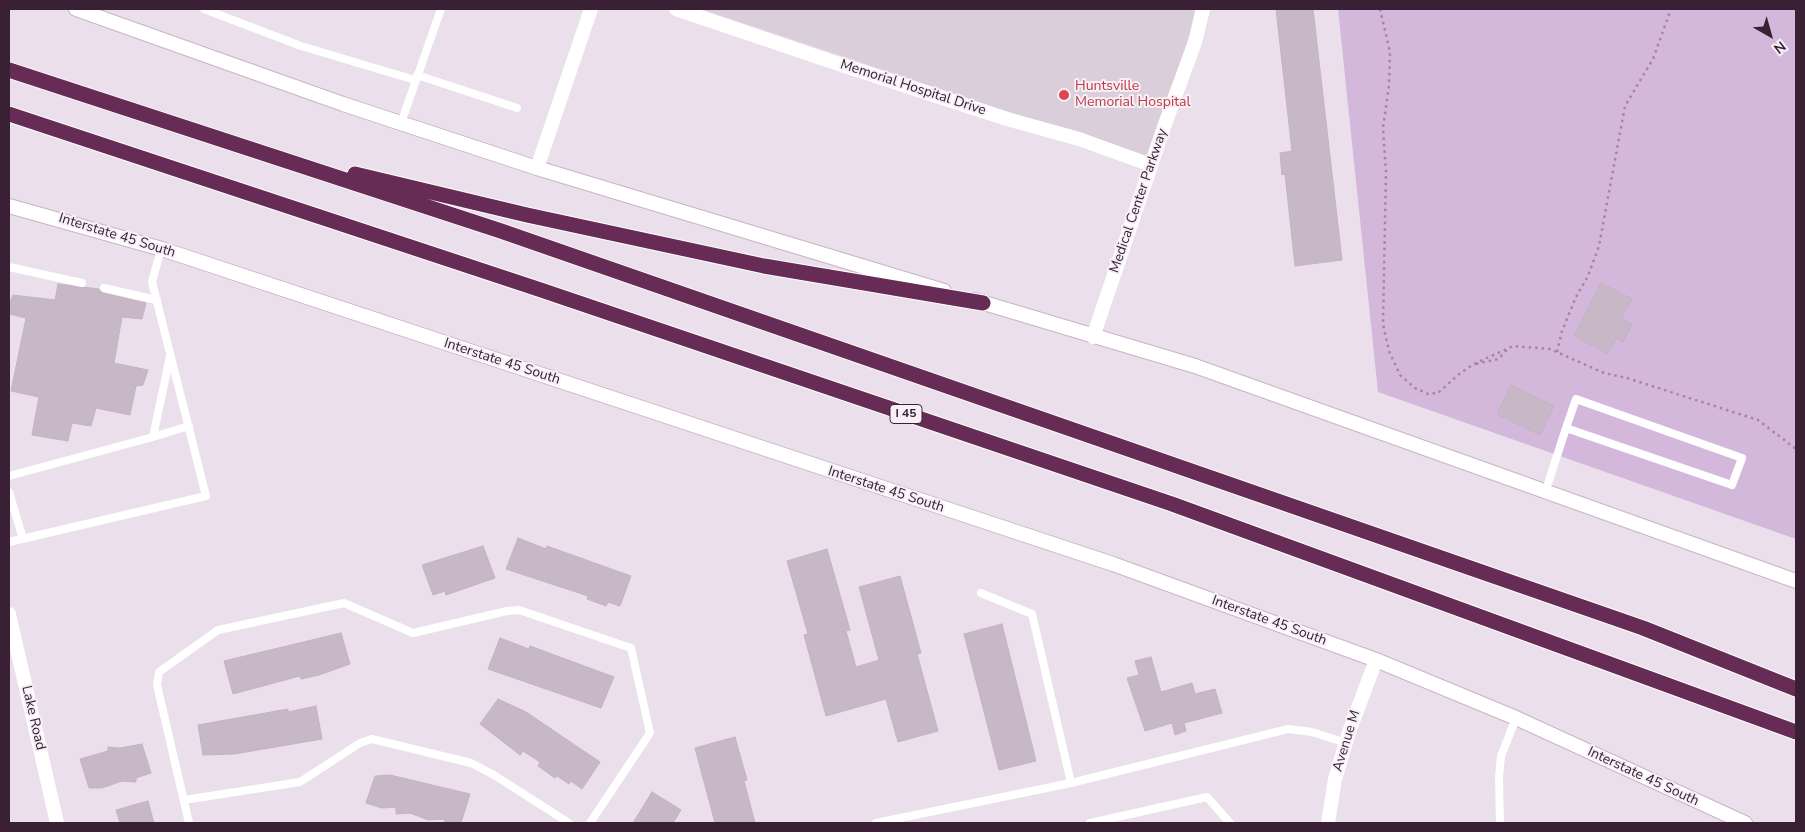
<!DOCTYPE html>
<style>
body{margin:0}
#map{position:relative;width:1805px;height:832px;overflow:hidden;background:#eadfea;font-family:"Nunito Sans",sans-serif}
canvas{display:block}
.frame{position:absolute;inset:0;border:10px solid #3a2034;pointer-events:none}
.north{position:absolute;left:1745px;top:10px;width:50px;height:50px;-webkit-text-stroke:4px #f7f0f7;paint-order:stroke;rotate:142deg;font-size:14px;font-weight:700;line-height:20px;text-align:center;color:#3a2034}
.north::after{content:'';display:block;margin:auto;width:18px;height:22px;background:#3a2034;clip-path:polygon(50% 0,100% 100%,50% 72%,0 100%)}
</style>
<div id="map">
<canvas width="1805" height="832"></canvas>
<div class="frame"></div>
<div class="north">N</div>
</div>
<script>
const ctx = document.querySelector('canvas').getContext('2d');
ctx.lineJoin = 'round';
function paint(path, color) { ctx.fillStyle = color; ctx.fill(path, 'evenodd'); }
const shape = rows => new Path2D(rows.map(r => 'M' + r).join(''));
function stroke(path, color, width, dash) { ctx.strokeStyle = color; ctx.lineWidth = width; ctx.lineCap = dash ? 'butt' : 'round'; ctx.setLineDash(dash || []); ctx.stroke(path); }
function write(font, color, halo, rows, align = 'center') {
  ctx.font = font + ' "Nunito Sans",sans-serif'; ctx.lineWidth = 4; ctx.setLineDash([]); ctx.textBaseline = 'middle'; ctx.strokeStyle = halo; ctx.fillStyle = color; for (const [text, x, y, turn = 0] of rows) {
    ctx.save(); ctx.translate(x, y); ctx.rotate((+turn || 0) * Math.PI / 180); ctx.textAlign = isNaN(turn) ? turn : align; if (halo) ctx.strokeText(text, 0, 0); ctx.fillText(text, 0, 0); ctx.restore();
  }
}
const built = shape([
 [701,9,1195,9,1191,32,1146,158]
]);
const green = shape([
 [1338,9,1796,9,1796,539,1378,392]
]);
const building = shape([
 [1276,9,1313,9,1342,260,1295,266,1285,174,1282,175,1280,153,1292,151,1276,9],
 [1601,283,1632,299,1621,319,1632,324,1623,342,1616,338,1608,354,1574,336,1601,283],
 [58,284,99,289,103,293,146,303,142,319,122,317,114,363,148,370,143,385,136,386,130,415,96,408,91,426,72,423,68,441,32,435,39,397,11,391,26,318,9,314,9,305,13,295,55,300,58,284],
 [1511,385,1554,406,1540,435,1497,414,1511,385],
 [518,538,546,549,547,546,631,576,620,606,608,602,606,606,587,599,588,596,506,569,518,538],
 [483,546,495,578,446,595,445,591,433,595,422,565,483,546],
 [827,549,850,630,846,631,856,667,879,660,859,587,900,576,921,653,917,654,938,731,898,742,886,699,826,716,804,635,808,634,787,561,827,549],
 [1002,624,1036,761,999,770,964,634,1002,624],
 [341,633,350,664,319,675,301,679,300,676,233,694,224,661,341,633],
 [500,638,529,649,530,646,614,677,601,708,488,669,500,638],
 [1151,657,1161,692,1192,683,1195,694,1215,689,1222,713,1184,723,1186,731,1175,735,1172,723,1145,731,1127,678,1139,675,1135,661,1151,657],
 [498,699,526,712,600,762,582,789,571,781,569,784,557,776,555,778,538,766,540,762,523,751,520,755,480,724,498,699],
 [316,706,322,739,234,754,203,755,198,725,288,709,288,712,316,706],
 [735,737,747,780,744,781,755,823,715,823,695,748,735,737],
 [142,744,151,773,136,778,136,782,122,781,102,788,89,788,80,759,108,751,108,747,120,748,142,744],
 [390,775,470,794,461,823,445,823,444,819,428,820,410,813,396,814,396,807,382,808,366,803,375,776,390,775],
 [652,792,681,810,673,823,633,823,652,792],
 [148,801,154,823,120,823,116,810,148,801]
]);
const path = shape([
 [1380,9,1390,52,1389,85,1383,128,1386,172,1383,324,1389,351,1400,375,1415,388,1428,394,1438,393,1459,374,1474,364,1513,346,1550,349,1604,373,1627,378,1758,420,1796,449],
 [1557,352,1562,331,1576,297,1588,276,1599,246,1625,106,1653,59,1671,9],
 [1476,364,1498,359,1508,349]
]);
const service = shape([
 [204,9,301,46,415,80],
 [417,75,517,108],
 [401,123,441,9],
 [9,267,82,283],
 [104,288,157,300],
 [153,437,189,426],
 [9,476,153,437,170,356],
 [1546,490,1566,428,1576,399,1742,458,1732,485,1566,428],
 [9,492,23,539],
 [9,542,206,496,152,282,161,249],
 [981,593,1032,614,1071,783],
 [184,800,300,782,360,743,372,739,471,763,494,775,569,823],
 [189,823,157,685,159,672,218,630,344,603,413,633,507,611,519,610,631,648,650,733,590,823],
 [876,823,1071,783,1288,729,1312,732,1346,743],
 [1090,823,1207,797,1230,823],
 [1500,823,1499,777,1501,756,1516,718]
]);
const minor = shape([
 [676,9,833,62,1007,119,1079,139,1151,165],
 [537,168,591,9],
 [1093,337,1164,127,1195,42,1203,9],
 [1328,823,1335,779,1349,732,1376,660]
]);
const tertiary = shape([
 [9,614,57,823]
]);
const secondary = shape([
 [76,9,343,104,537,168,944,291],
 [9,206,162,249,1113,564,1376,660,1516,718,1745,823],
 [974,300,1195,366,1796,581]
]);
const motorway = shape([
 [9,70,501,231,1643,628,1796,689],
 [9,114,541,290,1172,504,1796,732],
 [355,174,527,215,764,266,983,303]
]);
const markers = [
 [1064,95,6,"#e0444e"]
];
const shields = [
 [906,414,32]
];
const shieldNames = [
 ["I 45",906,414]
];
const healthNames = [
 ["Huntsville",1075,87],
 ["Memorial Hospital",1075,103]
];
const streetNames = [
 ["Memorial Hospital Drive",913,88,18],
 ["Medical Center Parkway",1139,201,-71],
 ["Interstate 45 South",117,236,17],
 ["Interstate 45 South",502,362,18],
 ["Interstate 45 South",886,490,18],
 ["Interstate 45 South",1269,621,20],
 ["Lake Road",33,718,77],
 ["Avenue M",1347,741,-73],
 ["Interstate 45 South",1643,777,25]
];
paint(built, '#daceda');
paint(green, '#d4b8dc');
paint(building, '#c8b8c7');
stroke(building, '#c4b2c2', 1);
stroke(secondary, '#cab3c7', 16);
stroke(motorway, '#fff', 17);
stroke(path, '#ae80a5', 2.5, [2.5, 4]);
stroke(service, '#fff', 8);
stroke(minor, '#fff', 14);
stroke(tertiary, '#fff', 14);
stroke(secondary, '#fff', 14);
stroke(motorway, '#662c55', 15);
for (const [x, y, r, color] of markers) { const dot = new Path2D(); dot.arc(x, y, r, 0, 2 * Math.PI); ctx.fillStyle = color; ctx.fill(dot); stroke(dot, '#f7f0f7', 2); }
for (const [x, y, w] of shields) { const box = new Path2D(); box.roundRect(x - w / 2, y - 9.5, w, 19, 4); ctx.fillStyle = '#f7f0f7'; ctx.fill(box); stroke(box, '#3a2034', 1); }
write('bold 12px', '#3a2034', null, shieldNames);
write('14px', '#be3a42', '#f7f0f7', healthNames, 'left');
write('14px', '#3a2034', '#f7f0f7', streetNames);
</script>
